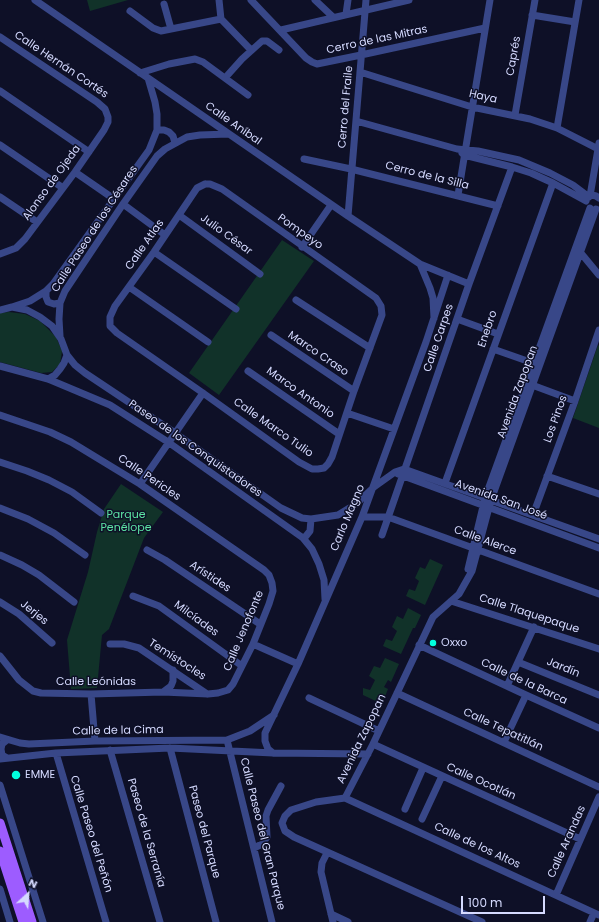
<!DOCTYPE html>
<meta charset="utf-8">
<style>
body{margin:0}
#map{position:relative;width:599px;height:922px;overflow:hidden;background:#0e1027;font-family:Poppins,sans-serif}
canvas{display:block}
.north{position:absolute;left:8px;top:874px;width:40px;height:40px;-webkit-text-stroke:3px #0e1027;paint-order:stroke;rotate:26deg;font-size:11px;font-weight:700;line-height:16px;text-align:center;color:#d5daff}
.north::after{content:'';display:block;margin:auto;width:14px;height:18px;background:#d5daff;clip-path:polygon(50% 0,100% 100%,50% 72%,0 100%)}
.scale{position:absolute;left:461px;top:896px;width:84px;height:18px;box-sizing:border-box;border:2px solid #d5daff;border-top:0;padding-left:5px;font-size:12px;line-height:14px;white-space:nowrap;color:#d5daff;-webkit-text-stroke:3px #0e1027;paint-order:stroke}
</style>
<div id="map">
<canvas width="599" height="922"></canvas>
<div class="north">N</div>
<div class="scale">100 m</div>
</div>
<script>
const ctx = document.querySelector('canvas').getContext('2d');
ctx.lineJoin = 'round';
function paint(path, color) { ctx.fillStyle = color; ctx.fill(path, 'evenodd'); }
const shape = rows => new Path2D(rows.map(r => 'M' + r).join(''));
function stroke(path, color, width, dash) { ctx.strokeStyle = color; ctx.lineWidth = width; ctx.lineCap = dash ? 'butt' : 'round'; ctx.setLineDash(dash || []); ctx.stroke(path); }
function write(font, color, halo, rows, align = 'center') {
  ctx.font = font + ' Poppins,sans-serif'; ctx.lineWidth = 3; ctx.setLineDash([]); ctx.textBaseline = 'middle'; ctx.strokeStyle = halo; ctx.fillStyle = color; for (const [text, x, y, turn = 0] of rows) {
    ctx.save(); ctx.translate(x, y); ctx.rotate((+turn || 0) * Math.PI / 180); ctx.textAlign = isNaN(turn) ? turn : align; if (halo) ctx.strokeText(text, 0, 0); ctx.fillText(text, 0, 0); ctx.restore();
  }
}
const green = shape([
 [87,0,128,0,90,11],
 [282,240,314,261,219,395,189,373],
 [9,312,25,314,40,321,56,337,62,351,60,364,52,372,41,373,0,362,0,313],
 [598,345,599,346,599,428,573,418],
 [121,484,163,512,144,538,109,629,102,635,97,688,71,689,67,640,88,572,97,532,104,509],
 [430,559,443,565,425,605,406,596,409,589,415,591,419,581,415,578,420,567,425,569],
 [408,608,421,615,415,628,413,628,401,654,383,646,386,639,392,641,397,631,392,627,397,616,403,619],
 [385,658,399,664,391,682,388,680,384,687,388,689,382,704,363,695,363,688,370,690,375,680,369,676,374,666,380,668]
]);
const minor = shape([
 [35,0,348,216,420,264,430,288,433,298,434,318],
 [219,0,221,19,251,50],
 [251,0,306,58,312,62,317,64,361,55,485,28],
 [315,0,333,17],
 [164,4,171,29],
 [130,11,153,28,161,31,221,19],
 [346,14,348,0],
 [532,15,575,22],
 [281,30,409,0],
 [0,37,97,102,105,109,108,117,108,122,104,130,75,172,25,239,16,248,0,254],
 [360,72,472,107,530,119,557,128,598,149],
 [140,73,169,64,195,59,203,62,248,95],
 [225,78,242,59,262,41,267,41,279,50],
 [0,91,89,152],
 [515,115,535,0],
 [356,121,457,149,478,151,519,160,550,173,573,185,589,197],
 [557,128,579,0],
 [157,130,164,130,169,132,173,136,175,143],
 [0,145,63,188],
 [462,153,464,155,512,167,531,173,553,183,586,201],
 [304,159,351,169,498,206],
 [75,172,114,199],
 [205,184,210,184,222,189,376,298,381,306,382,315,354,391,332,457,328,464,324,468,318,469,312,469,299,462,203,393,117,333,110,326,110,317,115,306,154,252,197,188,205,184],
 [458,195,490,0],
 [590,196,599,143],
 [0,197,37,222],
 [587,198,592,195,596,196,599,198],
 [123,204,165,235],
 [179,215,260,274],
 [348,216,366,0],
 [302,247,331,205],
 [154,252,236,309],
 [580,252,599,275],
 [420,264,469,284],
 [129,287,208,342],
 [46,291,46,297,48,302,54,304,60,303],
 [296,300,370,348],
 [12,307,30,301,46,291,53,284,149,150,157,130,157,114,155,102,148,78],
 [0,310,12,307,27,310,40,317,52,326,61,339,67,355,75,365,85,373,175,433,281,508,302,518,311,519,338,515,356,504,374,487,395,472,404,469,599,539],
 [457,319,498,334],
 [271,335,354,391],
 [60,336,59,319,60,303,65,291,123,204,157,156,165,149,187,137,200,135,228,134],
 [493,349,533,363],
 [0,366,48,379,110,405,168,442,303,538,312,549,319,564,324,580,325,599],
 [248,371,339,434],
 [48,379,55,375,60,369,64,363,67,355],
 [532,385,575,401],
 [347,413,394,429],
 [0,415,50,432,71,442,140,484,264,570,269,575,272,583,273,591,269,604,253,644,233,684,228,690,218,693,208,694,163,692,91,694,41,693,33,691,19,680,0,656],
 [0,462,27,471,49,480,72,492,101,513],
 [398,474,599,548],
 [547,476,599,494],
 [445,483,553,183],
 [140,484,203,393],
 [0,508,28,519,54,533,85,555],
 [533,515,575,401,599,330],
 [362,517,388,517,599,594],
 [382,535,469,284,512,167],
 [303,538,306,536,310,531,311,519],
 [147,550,165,560,260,624],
 [0,555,22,565,39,575,74,602],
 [468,569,485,498,590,208],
 [133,596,159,606,242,666],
 [451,601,599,649],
 [0,602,19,614,52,643],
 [110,644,124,644,139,648,207,694],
 [253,644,298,664],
 [419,645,526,695,599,728],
 [518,662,599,695],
 [507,686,534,627],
 [163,692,171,686,173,681,173,670],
 [397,693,599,787],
 [91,694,95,741],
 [309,698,379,731],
 [0,737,20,743,29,744,95,741,227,740,250,731,274,715],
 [7,740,2,744,1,749,2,755,7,758],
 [227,740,272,922],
 [504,742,526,695],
 [373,744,580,839],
 [170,748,216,922],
 [110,750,160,922],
 [56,753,106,922],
 [273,753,268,749,265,741,265,733,298,664,362,517,426,342,448,275],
 [0,759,56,753,170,748,273,753,368,754],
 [0,785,43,922],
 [345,798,599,915],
 [405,809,423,768],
 [422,819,442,776],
 [254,848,262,844,267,837,266,816,268,810,281,786],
 [327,853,322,863,321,872,333,922],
 [0,889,10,922],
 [556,895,599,797],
 [331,914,348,922],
 [482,922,294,837,285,831,282,823,285,816,291,810,316,802,345,798,373,744,433,617,459,594,472,571,491,500,596,209],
 [590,922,594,913]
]);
const major = shape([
 [0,823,32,922],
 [0,851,23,922]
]);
const markers = [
 [433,643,4,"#01ffde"],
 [16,775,5,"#01ffde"]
];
const streetNames = [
 ["Cerro de las Mitras",377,40,-12],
 ["Caprés",514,56,-80],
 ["Calle Hernán Cortés",61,65,34],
 ["Haya",483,97,13],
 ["Cerro del Fraile",346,107,-85],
 ["Calle Aníbal",233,124,35],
 ["Cerro de la Silla",427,176,14],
 ["Alonso de Ojeda",52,183,-54],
 ["Calle Paseo de los Césares",95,229,-57],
 ["Pompeyo",300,232,35],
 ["Julio César",226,235,36],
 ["Calle Atlas",145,245,-55],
 ["Enebro",488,329,-71],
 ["Calle Carpes",439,338,-71],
 ["Marco Craso",318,354,34],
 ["Avenida Zapopan",518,392,-70],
 ["Marco Antonio",300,393,35],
 ["Los Pinos",556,419,-70],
 ["Calle Marco Tulio",273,428,35],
 ["Paseo de los Conquistadores",195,449,35],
 ["Calle Pericles",149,478,34],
 ["Avenida San José",501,500,20],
 ["Carlo Magno",348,518,-67],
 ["Calle Alerce",485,541,20],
 ["Arístides",210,577,34],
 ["Jerjes",34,613,39],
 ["Calle Tlaquepaque",529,614,18],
 ["Milcíades",196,619,36],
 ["Calle Jenofonte",244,631,-67],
 ["Temístocles",177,660,33],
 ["Jardín",563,668,22],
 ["Calle Leónidas",96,682],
 ["Calle de la Barca",524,682,25],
 ["Calle Tepatitlán",503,730,25],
 ["Calle de la Cima",118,731,-1],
 ["Avenida Zapopan",362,739,-64],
 ["Calle Ocotlán",481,782,24],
 ["Paseo del Parque",204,832,75],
 ["Paseo de la Serranía",146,833,74],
 ["Calle Paseo del Peñón",91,834,73],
 ["Calle Paseo del Gran Parque",262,834,76],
 ["Calle Arandas",567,842,-66],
 ["Calle de los Altos",477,846,25]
];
const parkNames = [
 ["Parque",126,515],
 ["Penélope",126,528]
];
const poiNames = [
 ["Oxxo",441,643],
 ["EMME",25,775]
];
paint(green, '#113229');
stroke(minor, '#384788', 7);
stroke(major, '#9d5cff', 9);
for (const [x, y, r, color] of markers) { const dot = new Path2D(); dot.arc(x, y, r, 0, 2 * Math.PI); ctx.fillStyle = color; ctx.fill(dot); stroke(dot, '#0e1027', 1.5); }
write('11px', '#d5daff', '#0e1027', streetNames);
write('11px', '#5ce4a3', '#0e1027', parkNames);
write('11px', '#d5daff', '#0e1027', poiNames, 'left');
</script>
